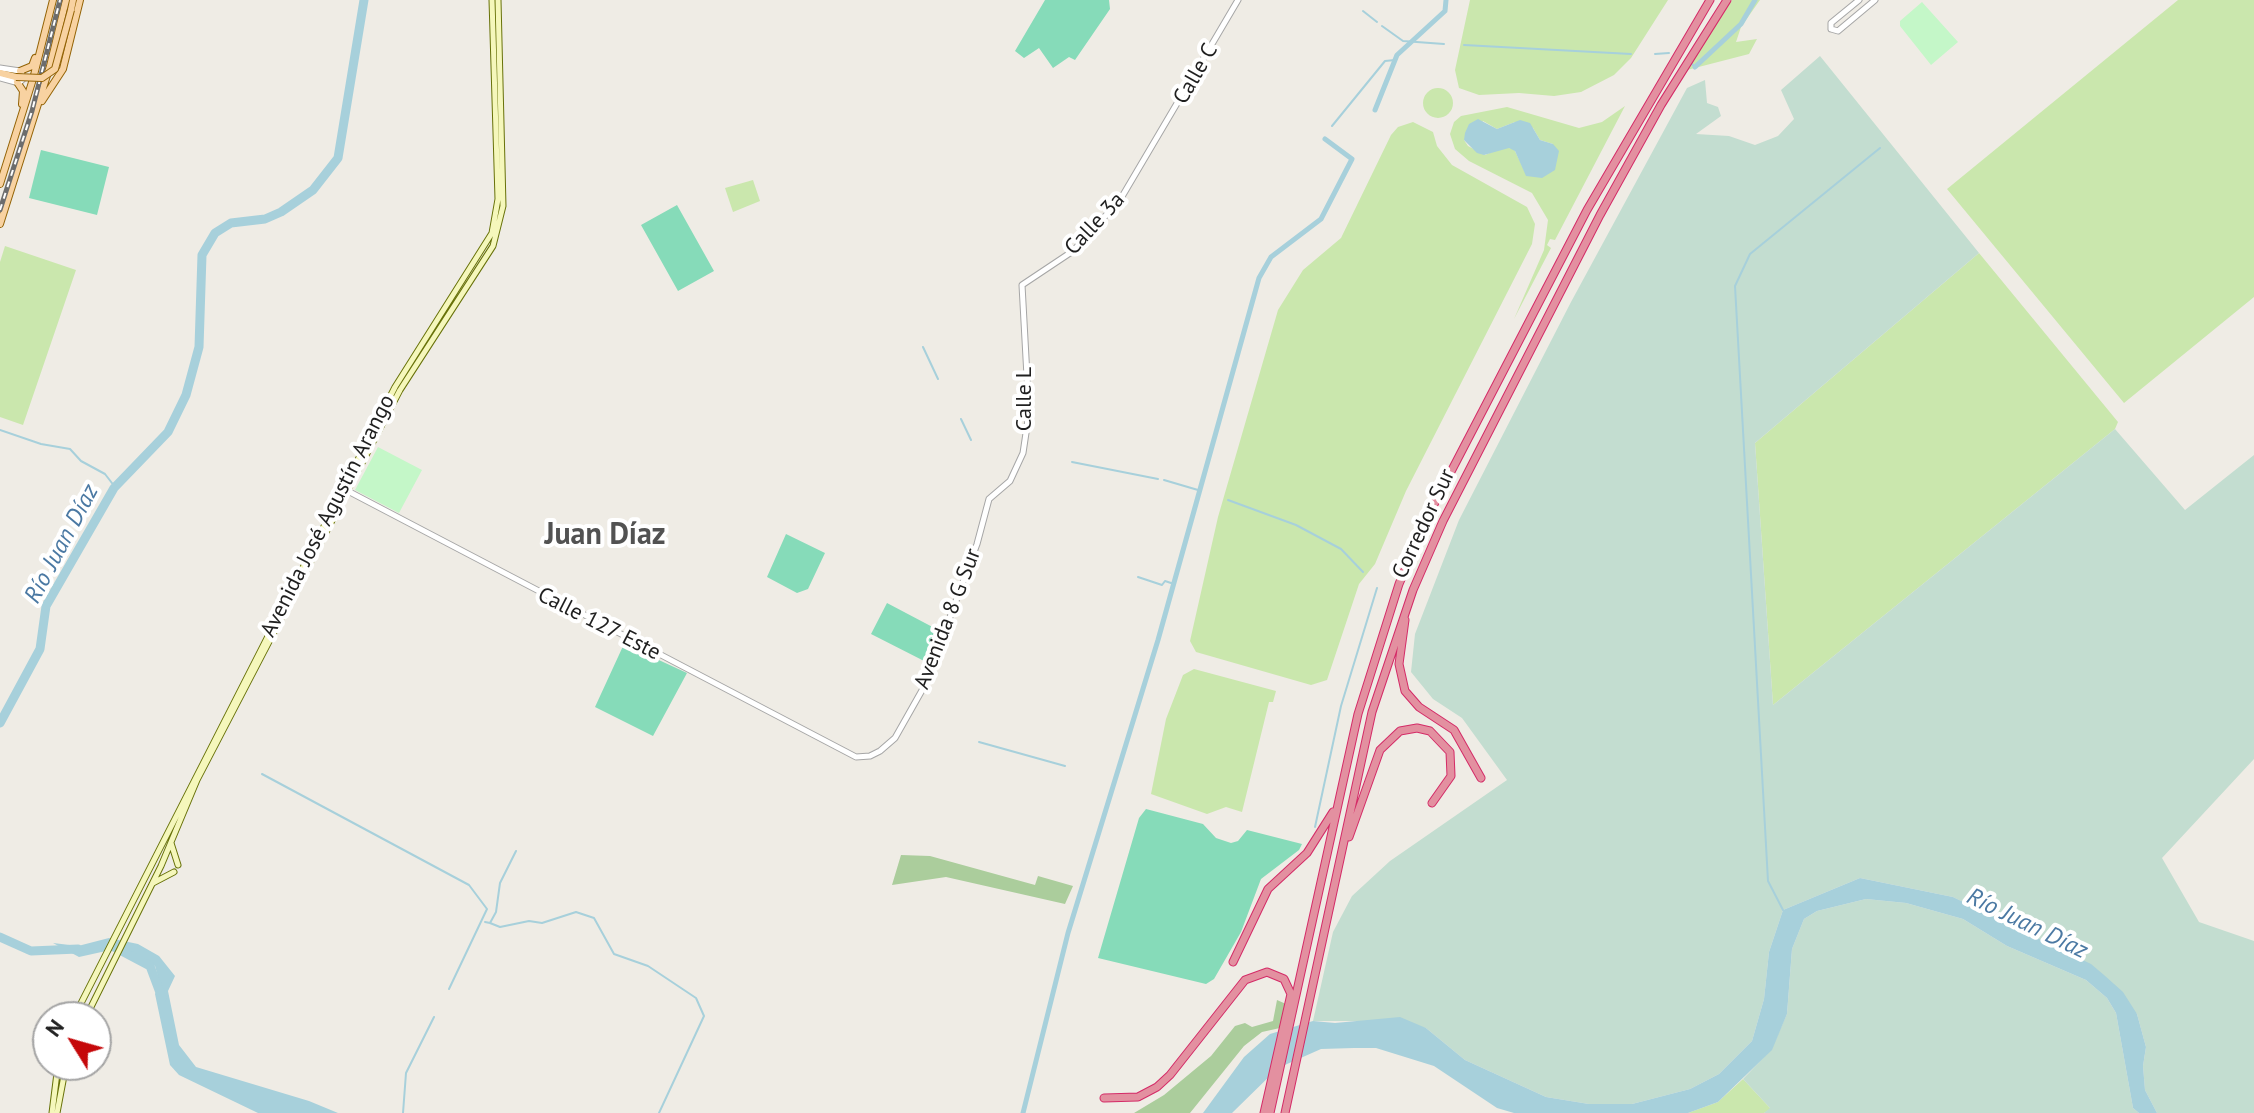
<!DOCTYPE html>
<meta charset="utf-8">
<style>
body{margin:0}
#map{position:relative;width:2254px;height:1113px;overflow:hidden;background:#efece5;font-family:"PT Sans",sans-serif}
canvas{display:block}
.north{position:absolute;left:32px;top:1001px;width:80px;height:80px;box-sizing:border-box;background:#fff;border:2px solid #a5a5a5;border-radius:50%;rotate:307deg;font-size:22px;font-weight:700;line-height:32px;text-align:center;color:#1f1f1f}
.north::after{content:'';display:block;margin:auto;width:28px;height:36px;background:#c5080a;clip-path:polygon(50% 0,100% 100%,50% 72%,0 100%)}
</style>
<div id="map">
<canvas width="2254" height="1113"></canvas>
<div class="north">N</div>
</div>
<script>
const ctx = document.querySelector('canvas').getContext('2d');
ctx.lineJoin = 'round';
function paint(path, color) { ctx.fillStyle = color; ctx.fill(path, 'evenodd'); }
const shape = rows => new Path2D(rows.map(r => 'M' + r).join(''));
function stroke(path, color, width, dash) { ctx.strokeStyle = color; ctx.lineWidth = width; ctx.lineCap = dash ? 'butt' : 'round'; ctx.setLineDash(dash || []); ctx.stroke(path); }
function write(font, color, halo, rows, align = 'center') {
  ctx.font = font + ' "PT Sans",sans-serif'; ctx.lineWidth = 8; ctx.setLineDash([]); ctx.textBaseline = 'middle'; ctx.strokeStyle = halo; ctx.fillStyle = color; for (const [text, x, y, turn = 0] of rows) {
    ctx.save(); ctx.translate(x, y); ctx.rotate((+turn || 0) * Math.PI / 180); ctx.textAlign = isNaN(turn) ? turn : align; if (halo) ctx.strokeText(text, 0, 0); ctx.fillText(text, 0, 0); ctx.restore();
  }
}
const grass = shape([
 [1470,0,1668,0,1631,58,1614,75,1581,92,1554,96,1519,93,1479,95,1459,88,1455,70],
 [1732,0,1760,0,1741,27,1736,42,1757,39,1749,54,1687,70],
 [2178,0,2254,0,2254,297,2124,403,1947,189],
 '1423 103a15 15 0 1 1 30 0a15 15 0 1 1-30 0Z',
 [1625,106,1555,240,1550,239,1547,245,1551,248,1514,319,1544,250,1548,220,1532,193,1469,161,1455,149,1450,134,1454,122,1461,116,1507,107,1579,128,1602,122],
 [1483,121,1497,129,1515,122,1533,128,1540,140,1553,144,1527,176,1514,149,1504,147,1485,155,1468,146,1464,140],
 [1413,122,1433,132,1437,146,1452,165,1527,207,1535,224,1532,244,1406,491,1375,564,1359,584,1327,680,1311,685,1196,652,1190,641,1218,517,1278,310,1303,270,1341,238,1391,135,1398,127],
 [753,180,760,201,733,212,725,188],
 [5,246,76,270,23,425,0,417,0,262],
 [1979,253,2118,422,2115,429,1773,705,1755,443],
 [1194,669,1276,691,1273,702,1269,702,1242,812,1226,807,1207,814,1151,794,1166,719,1183,675],
 [1743,1079,1771,1109,1764,1113,1688,1113,1718,1102]
]);
const forest = shape([
 [901,855,930,856,1035,885,1038,876,1073,886,1065,904,946,877,892,885],
 [1277,1000,1286,1004,1280,1028,1262,1032,1244,1046,1190,1113,1134,1113,1164,1095,1211,1056,1235,1026,1245,1023,1252,1027,1273,1021]
]);
const wetland = shape([
 [1820,56,1979,253,1755,443,1773,705,2115,429,2185,510,2254,455,2254,759,2162,858,2199,922,2254,941,2254,1113,2157,1113,2145,1090,2143,1066,2146,1047,2137,1014,2037,939,1953,897,1860,878,1783,910,1769,952,1764,999,1752,1041,1719,1074,1690,1089,1632,1104,1589,1104,1546,1097,1465,1060,1426,1028,1362,1021,1313,1021,1333,932,1352,896,1390,861,1507,780,1462,718,1433,699,1411,672,1415,634,1459,520,1571,302,1687,88,1705,80,1707,103,1718,107,1721,116,1696,134,1729,136,1755,145,1778,136,1794,119,1781,90],
 [1866,899,1906,903,1963,919,2007,946,2086,980,2107,998,2116,1013,2133,1108,2139,1113,1764,1113,1770,1108,1743,1079,1771,1050,1787,1014,1792,949,1804,919,1817,911]
]);
const park = shape([
 [1922,2,1958,42,1931,65,1900,26,1900,21],
 [378,447,422,470,399,513,355,490]
]);
const pitch = shape([
 [1045,0,1109,0,1110,9,1075,60,1069,57,1053,68,1039,48,1024,58,1015,51],
 [41,150,109,167,97,215,29,198],
 [677,205,714,271,678,291,641,225],
 [786,534,825,553,808,589,797,593,767,577],
 [887,603,942,632,930,664,871,634],
 [624,644,687,673,653,736,595,707],
 [1146,809,1203,824,1216,838,1231,843,1238,841,1247,830,1302,844,1299,850,1261,879,1241,932,1214,979,1206,984,1098,958,1139,818]
]);
const water = shape([
 [1478,119,1497,129,1520,120,1530,123,1540,140,1553,144,1559,151,1555,170,1542,178,1526,176,1515,151,1509,148,1484,155,1477,153,1464,140,1465,133,1469,124],
 [1860,878,1953,897,2091,964,2104,975,2123,992,2137,1014,2146,1047,2143,1066,2145,1090,2157,1113,2139,1113,2133,1108,2116,1013,2107,998,2086,980,2007,946,1963,919,1906,903,1866,899,1817,911,1804,919,1792,949,1787,1014,1772,1050,1718,1102,1688,1113,1514,1113,1497,1108,1434,1066,1376,1048,1354,1048,1321,1049,1278,1068,1232,1113,1203,1113,1244,1057,1270,1034,1313,1021,1335,1023,1400,1017,1426,1028,1465,1060,1546,1097,1589,1104,1632,1104,1690,1089,1719,1074,1752,1041,1764,999,1769,952,1783,910],
 [109,938,138,944,159,956,175,976,168,991,179,1045,196,1067,309,1101,338,1113,258,1113,179,1075,170,1065,155,994,160,984,155,966,132,952,106,951,79,957,53,943,78,946]
]);
const stream = shape([
 [1363,11,1377,22],
 [1382,26,1403,41,1444,44],
 [1464,45,1631,54],
 [1655,54,1669,53],
 [1692,64,1695,67],
 [1332,126,1385,61,1395,60],
 [923,347,938,379],
 [961,419,971,440],
 [0,430,41,444,70,449,81,461,105,474,115,487],
 [1072,462,1158,479],
 [1164,480,1198,490],
 [1228,500,1296,525,1341,549,1363,572],
 [1138,577,1162,585,1165,581,1174,584],
 [979,742,1065,766],
 [262,774,469,885,487,909,449,989],
 [1315,827,1341,706,1377,588],
 [1783,910,1768,881,1735,286,1750,254,1880,148],
 [485,922,490,923,496,912,500,883,516,851],
 [490,923,500,927,529,921,542,923,576,912,594,918,614,954,648,966,696,998,704,1016,659,1113],
 [403,1113,406,1073,434,1017]
]);
const canal = shape([
 [1695,67,1741,24,1755,0],
 [1375,110,1397,55,1445,11,1446,0],
 [1023,1113,1068,933,1158,640,1259,278,1271,257,1321,219,1352,159,1325,139]
]);
const river = shape([
 [0,723,40,649,46,606,114,488,168,432,186,395,199,347,202,255,215,233,231,223,265,219,281,212,313,190,338,158,364,0],
 [0,937,31,951,78,949],
 [116,948,150,966,162,998]
]);
const tertiary = shape([
 [1831,29,1838,31,1875,0],
 [1831,29,1831,23,1859,0],
 [0,68,20,71,24,78,19,83,0,78],
 [344,489,856,757,870,756,880,751,895,738,925,685,977,544,989,499,1010,481,1023,453,1029,413,1022,285,1073,251,1120,200,1238,0]
]);
const secondary = shape([
 [171,843,178,865],
 [153,883,174,872],
 [74,1017,395,387,492,233,498,199,492,0],
 [86,1017,161,866,197,780,400,390,493,246,503,206,498,0],
 [52,1113,58,1065],
 [57,1113,66,1065]
]);
const primary = shape([
 [71,10,73,0],
 [20,71,32,66,35,58],
 [0,73,16,77],
 [17,82,23,91,22,104],
 [42,101,63,69,80,0],
 [0,184,33,79,53,0],
 [0,224,50,66,66,0]
]);
const motorway = shape([
 [1405,620,1399,664,1405,691,1419,707,1454,730,1481,778],
 [1349,837,1380,750,1400,731,1417,728,1430,731,1450,752,1451,776,1432,803],
 [1233,962,1268,889,1307,853,1333,812],
 [1104,1098,1138,1097,1157,1087,1170,1075,1245,980,1267,972,1284,979,1291,994,1264,1113],
 [1270,1113,1358,714,1399,584,1429,514,1587,210,1710,0],
 [1285,1113,1372,712,1413,590,1443,521,1600,215,1661,105,1727,0]
]);
const rail = shape([
 [0,210,32,111,60,0]
]);
const primaryBridge = shape([
 [16,77,42,78,55,69,71,10]
]);
const streetNames = [
 ["Calle C",1196,74,-60],
 ["Calle 3a",1095,224,-47],
 ["Calle L",1025,399,-90],
 ["Avenida José Agustín Arango",328,516,-63],
 ["Corredor Sur",1424,524,-65],
 ["Avenida 8 G Sur",948,619,-69],
 ["Calle 127 Este",599,624,27]
];
const waterNames = [
 ["Río Juan Díaz",62,544,-62],
 ["Río Juan Díaz",2027,924,26]
];
const districtNames = [
 ["Juan Díaz",605,535]
];
paint(grass, '#cae7ad');
paint(forest, '#abcd9c');
paint(wetland, '#c3ddd0');
paint(park, '#c4f7c8');
paint(pitch, '#86dbb9');
paint(water, '#a7d0db');
stroke(stream, '#a7d0db', 2);
stroke(canal, '#a7d0db', 5);
stroke(river, '#a7d0db', 9);
stroke(tertiary, '#a6a6a6', 7);
stroke(secondary, '#687209', 7);
stroke(primary, '#936306', 8);
stroke(motorway, '#d42b67', 9);
stroke(tertiary, '#fff', 5);
stroke(secondary, '#f5f7bb', 5);
stroke(primary, '#f8d2a1', 6);
stroke(motorway, '#e390a0', 7);
stroke(rail, '#6d6d6d', 5);
stroke(rail, '#fff', 2, [6]);
stroke(primaryBridge, '#936306', 8, []);
stroke(primaryBridge, '#f8d2a1', 6);
write('22px', '#1f1f1f', '#fff', streetNames);
write('italic 24px', '#4b79a3', '#fff', waterNames);
write('bold 30px', '#525252', '#fff', districtNames);
</script>
